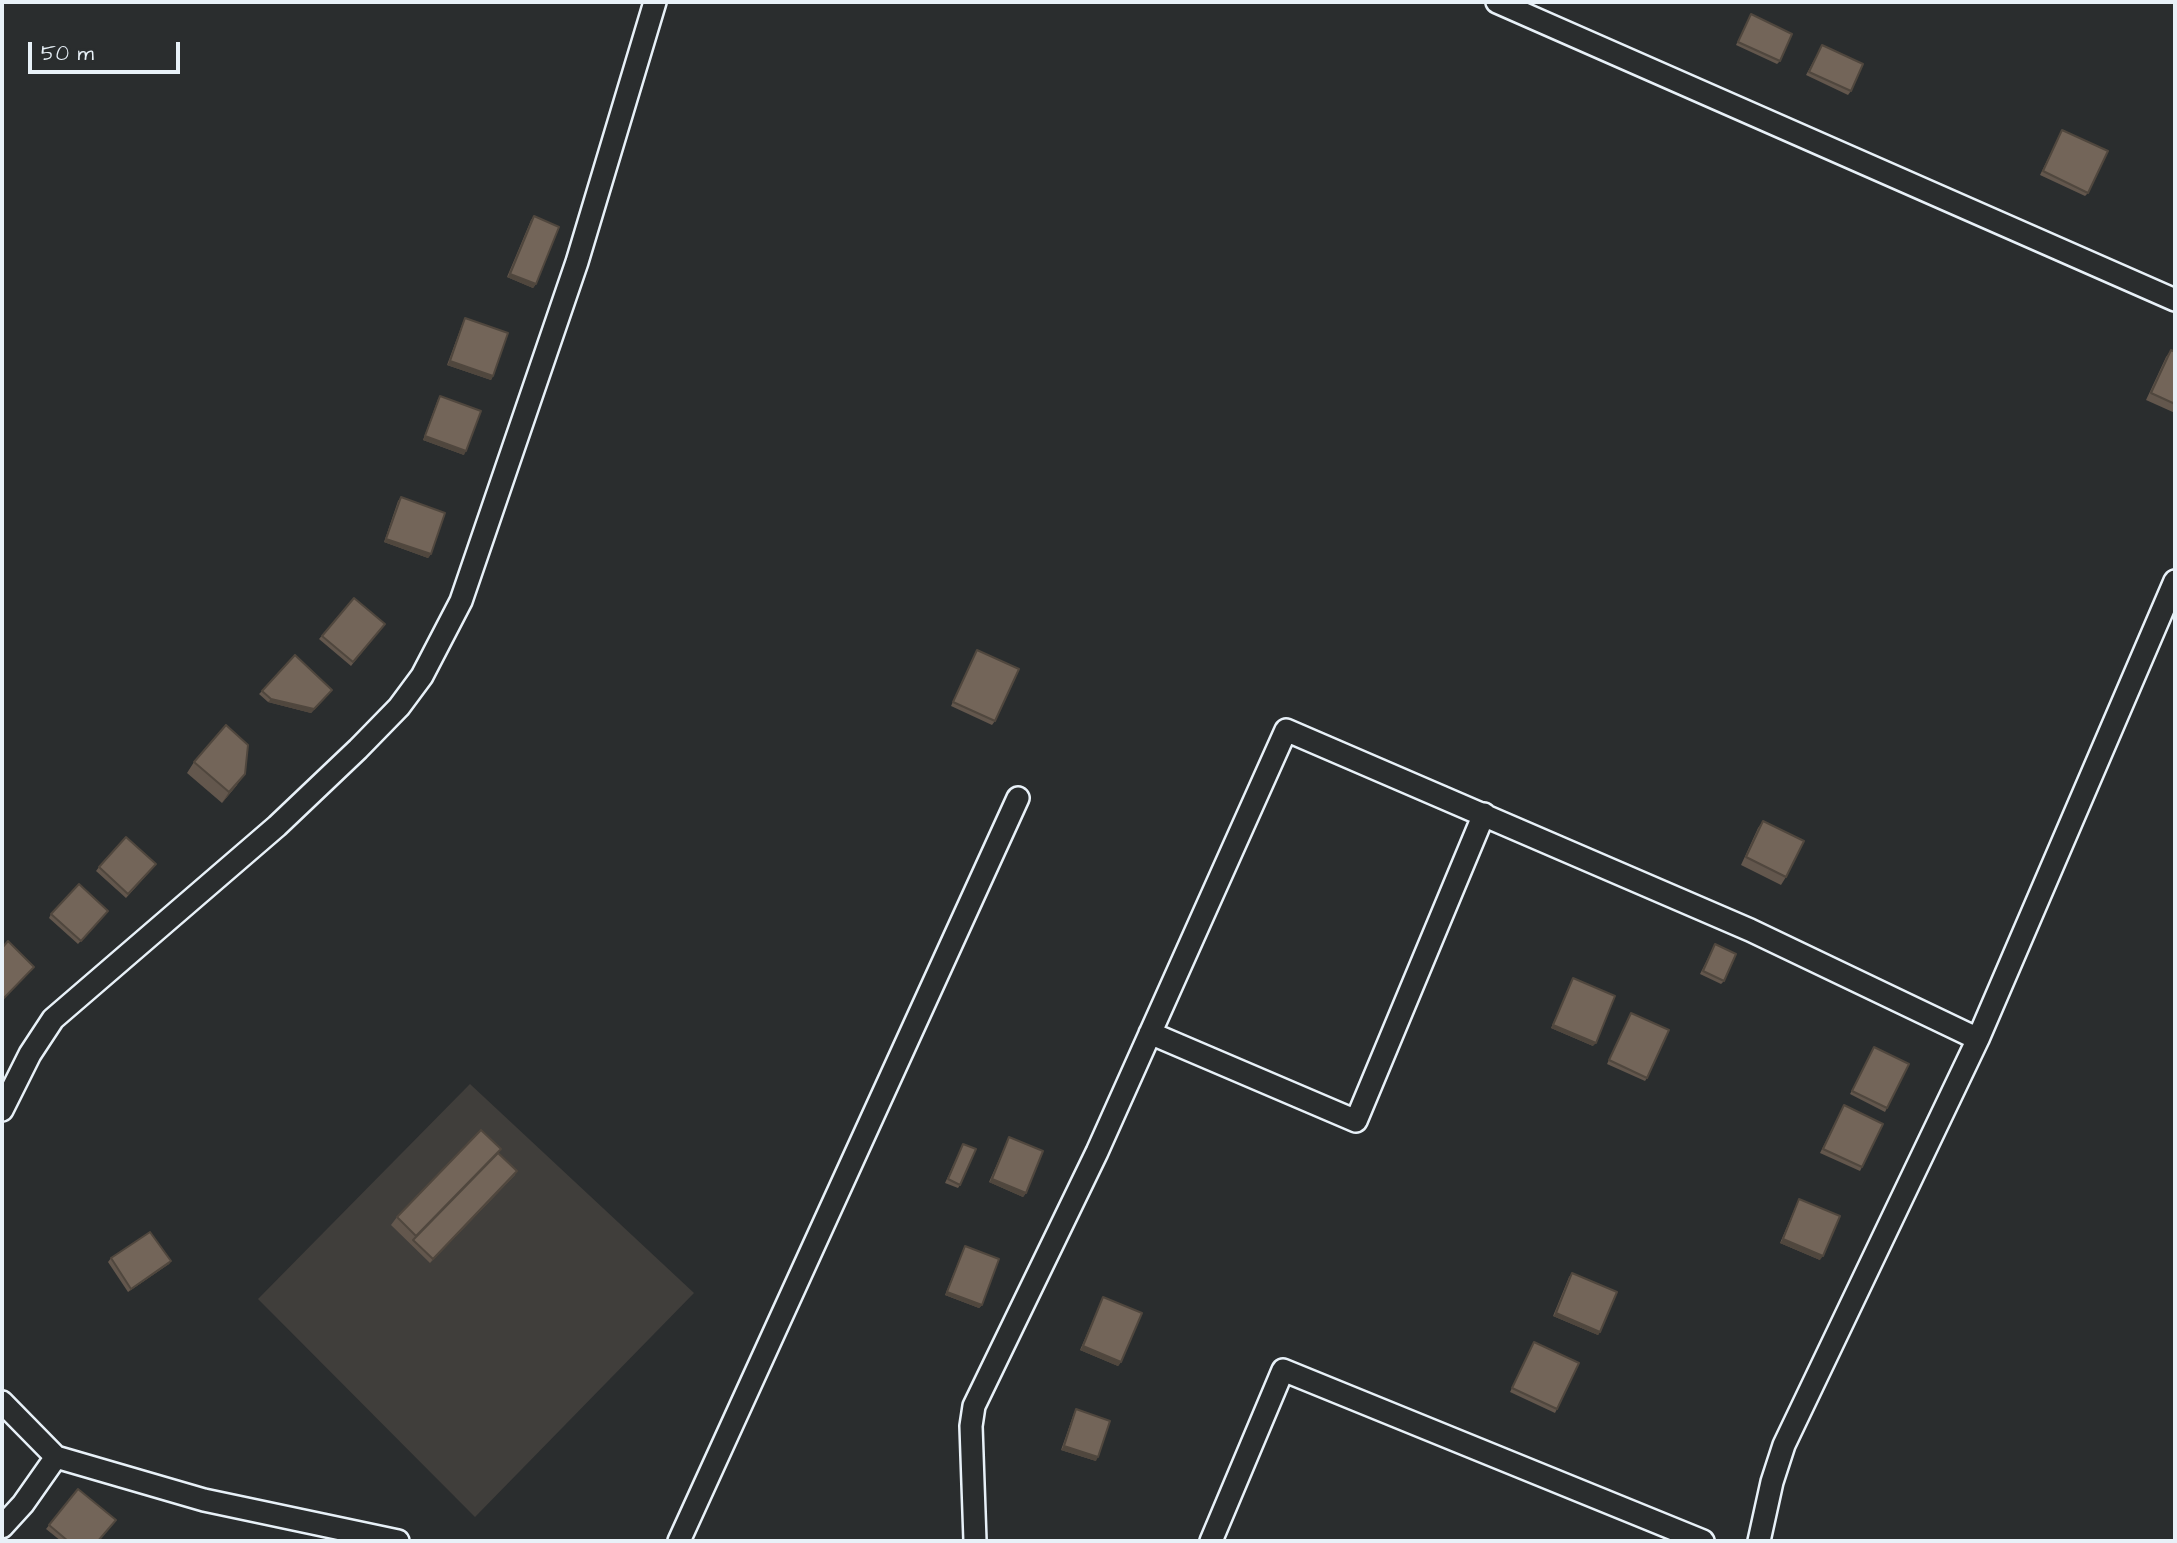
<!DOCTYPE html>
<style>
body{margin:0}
#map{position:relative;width:2177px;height:1543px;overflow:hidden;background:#2a2d2e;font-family:"Architects Daughter",sans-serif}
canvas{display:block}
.frame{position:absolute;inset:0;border:4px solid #e8f1f8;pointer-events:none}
.scale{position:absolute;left:28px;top:42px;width:152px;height:32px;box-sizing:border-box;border:4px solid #e8f1f8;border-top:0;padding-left:9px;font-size:21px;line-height:24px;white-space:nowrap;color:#e8f1f8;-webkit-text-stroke:5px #2a2d2e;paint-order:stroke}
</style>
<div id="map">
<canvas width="2177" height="1543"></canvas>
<div class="frame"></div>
<div class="scale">50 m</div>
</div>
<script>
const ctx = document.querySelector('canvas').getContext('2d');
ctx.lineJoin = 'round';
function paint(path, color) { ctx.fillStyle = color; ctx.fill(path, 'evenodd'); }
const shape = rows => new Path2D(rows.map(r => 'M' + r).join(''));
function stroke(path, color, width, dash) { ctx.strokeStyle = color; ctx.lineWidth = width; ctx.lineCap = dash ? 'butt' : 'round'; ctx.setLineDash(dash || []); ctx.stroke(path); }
const built = shape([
 [470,1084,694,1293,475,1517,258,1299]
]);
const minor = shape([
 [1497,2,2175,300],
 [1150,1033,1356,1121,1484,814],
 [2,1110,30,1054,53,1019,277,826,358,749,399,707,422,676,461,601,577,262,655,2],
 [2,1402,56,1457,23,1504,2,1527],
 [56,1457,204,1500,398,1541],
 [679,1541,1018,798],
 [975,1541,971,1426,974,1406,1097,1152,1286,730,1750,930,1978,1039],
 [1211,1541,1283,1370,1703,1541],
 [1759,1541,1772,1482,1784,1445,1978,1039,2175,581]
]);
const wall = shape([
 [1751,14,1780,61,1777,64,1736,45],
 [1822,45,1851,91,1848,95,1806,75],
 [2062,130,2088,193,2085,196,2040,175],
 [534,216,536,284,533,288,507,277,531,220],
 [465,318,493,376,491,380,447,365,463,322],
 [2171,350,2175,352,2175,413,2146,400,2166,357],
 [440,396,464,455,423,440,438,399],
 [401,497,431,554,428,558,384,542,398,501],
 [354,598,385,624,351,666,319,639],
 [977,650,995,721,992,725,951,706],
 [262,691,329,694,311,713,268,702,259,694],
 [194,762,237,785,222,803,187,773],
 [1763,821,1786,877,1781,885,1741,865,1758,828],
 [99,867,153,868,126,898,96,871],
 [108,911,78,944,49,918,51,914],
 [1715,944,1724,981,1721,984,1700,974],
 [1573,978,1593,1046,1551,1028],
 [1631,1013,1647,1078,1645,1081,1607,1064],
 [1874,1047,1887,1108,1885,1112,1850,1094],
 [1844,1105,1862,1167,1860,1171,1820,1153],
 [1009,1137,1026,1193,1023,1197,989,1182],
 [963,1144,960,1185,958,1188,945,1183],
 [501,1149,498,1153,515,1175,430,1263,391,1225,397,1217],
 [1799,1199,1820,1260,1780,1243,1797,1203],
 [965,1246,982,1305,979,1308,945,1295,963,1250],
 [111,1258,171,1261,169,1264,128,1292,108,1262],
 [1572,1273,1600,1332,1598,1335,1553,1316,1569,1277],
 [1103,1297,1121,1362,1118,1366,1080,1350],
 [1534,1342,1557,1409,1555,1413,1510,1392],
 [1076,1409,1096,1461,1061,1450,1074,1413],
 [78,1489,99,1541,61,1541,46,1529]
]);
const shadedWall = shape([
 [510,274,536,284,533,288,507,277],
 [450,361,493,376,491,380,447,365],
 [425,436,466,451,464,455,423,440],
 [386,539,431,554,428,558,384,542],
 [332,690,311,713,268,702,271,699],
 [245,774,237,785,222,803,229,792],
 [1553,1025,1596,1043,1593,1046,1551,1028],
 [517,1171,515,1175,430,1263,433,1259],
 [992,1179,1026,1193,1023,1197,989,1182],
 [1783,1239,1823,1256,1820,1260,1780,1243],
 [171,1261,169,1264,128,1292,131,1289],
 [947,1292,982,1305,979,1308,945,1295],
 [1556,1313,1600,1332,1598,1335,1553,1316],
 [1083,1346,1121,1362,1118,1366,1080,1350],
 [1064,1446,1098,1457,1096,1461,1061,1450]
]);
const building = shape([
 [1751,14,1792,34,1780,61,1738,42,1751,14],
 [1822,45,1863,64,1851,91,1809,72,1822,45],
 [2062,130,2108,151,2088,193,2043,171,2062,130],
 [534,216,559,227,536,284,510,274,534,216],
 [465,318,508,333,493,376,450,361,465,318],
 [2171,350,2175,352,2175,404,2151,393,2171,350],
 [440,396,481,411,466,451,425,436,440,396],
 [401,497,445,513,431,554,386,539,401,497],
 [354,598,385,624,353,662,322,636,354,598],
 [977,650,1019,669,995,721,953,702,977,650],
 [295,655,332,690,314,709,271,699,262,691,295,655],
 [226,725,248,745,245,774,229,792,194,762,226,725],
 [1763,821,1804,841,1786,877,1746,857,1763,821],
 [126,837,156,864,128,894,99,867,126,837],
 [79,884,108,911,81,941,51,914,79,884],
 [8,941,34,967,2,1000,2,948,8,941],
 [1715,944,1736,954,1724,981,1703,971,1715,944],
 [1573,978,1615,996,1596,1043,1553,1025,1573,978],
 [1631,1013,1669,1030,1647,1078,1609,1060,1631,1013],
 [1874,1047,1909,1064,1887,1108,1852,1091,1874,1047],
 [1844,1105,1883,1124,1862,1167,1823,1149,1844,1105],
 [481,1130,501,1149,416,1236,397,1217,481,1130],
 [1009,1137,1043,1151,1026,1193,992,1179,1009,1137],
 [963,1144,976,1149,960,1185,948,1179,963,1144],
 [498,1153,517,1171,433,1259,413,1240,498,1153],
 [1799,1199,1840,1216,1823,1256,1783,1239,1799,1199],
 [150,1232,171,1261,131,1289,111,1258,150,1232],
 [965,1246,999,1259,982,1305,947,1292,965,1246],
 [1572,1273,1617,1292,1600,1332,1556,1313,1572,1273],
 [1103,1297,1142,1313,1121,1362,1083,1346,1103,1297],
 [1534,1342,1579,1363,1557,1409,1512,1388,1534,1342],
 [1076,1409,1110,1421,1098,1457,1064,1446,1076,1409],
 [78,1489,116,1520,98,1541,68,1541,49,1525,78,1489]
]);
paint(built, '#403e3b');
stroke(minor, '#e8f1f8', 26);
stroke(minor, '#2a2d2e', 21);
paint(wall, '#63574d');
paint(shadedWall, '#50473e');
paint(building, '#736559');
stroke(building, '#50473e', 2);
</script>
